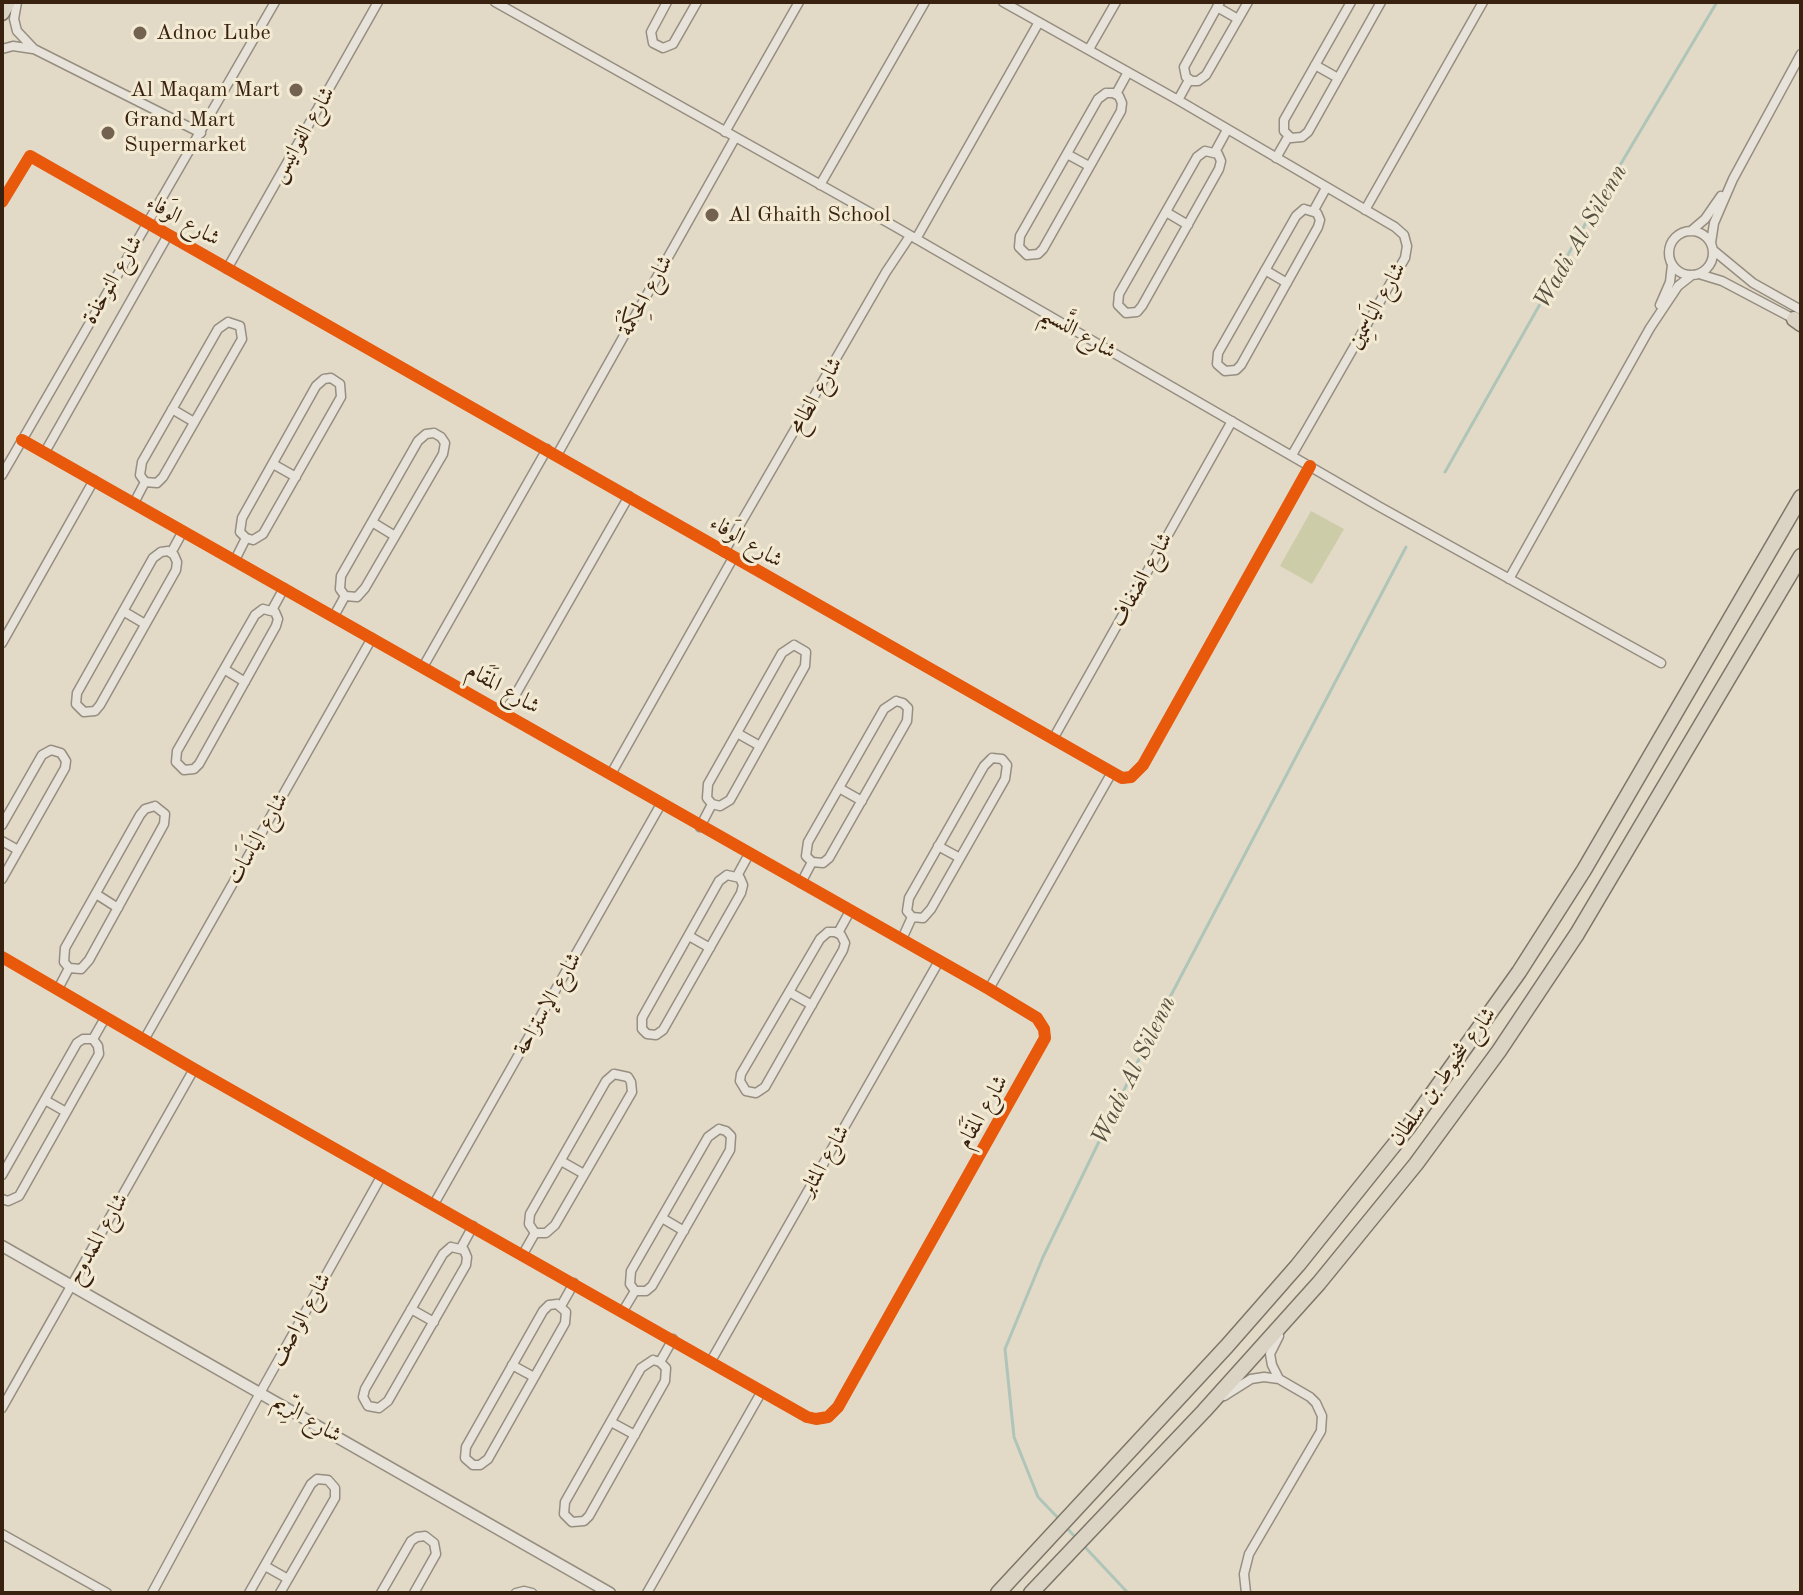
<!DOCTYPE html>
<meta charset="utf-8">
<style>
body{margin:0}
#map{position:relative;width:1803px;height:1595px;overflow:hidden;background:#e2dac6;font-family:"Old Standard TT",serif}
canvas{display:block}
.frame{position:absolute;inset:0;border:4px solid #392110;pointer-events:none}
</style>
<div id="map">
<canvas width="1803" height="1595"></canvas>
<div class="frame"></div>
</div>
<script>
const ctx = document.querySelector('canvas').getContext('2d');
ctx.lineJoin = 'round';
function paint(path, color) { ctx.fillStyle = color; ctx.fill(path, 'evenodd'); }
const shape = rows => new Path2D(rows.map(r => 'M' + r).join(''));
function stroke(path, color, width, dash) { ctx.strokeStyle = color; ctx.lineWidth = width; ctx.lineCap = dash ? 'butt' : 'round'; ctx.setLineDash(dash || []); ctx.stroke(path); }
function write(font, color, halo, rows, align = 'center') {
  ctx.font = font + ' "Old Standard TT",Amiri,serif'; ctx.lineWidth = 6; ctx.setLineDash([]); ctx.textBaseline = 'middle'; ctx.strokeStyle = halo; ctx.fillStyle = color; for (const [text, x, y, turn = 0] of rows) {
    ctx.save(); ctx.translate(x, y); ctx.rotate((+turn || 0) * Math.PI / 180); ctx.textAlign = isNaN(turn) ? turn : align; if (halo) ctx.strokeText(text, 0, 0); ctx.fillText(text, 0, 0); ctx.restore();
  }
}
const green = shape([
 [1311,511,1344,529,1312,584,1280,566]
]);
const stream = shape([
 [1445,472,1591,214,1717,2],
 [1060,1520,1038,1497,1014,1437,1005,1349,1043,1257,1158,1020,1406,547],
 [1065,1526,1076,1538],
 [1084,1546,1128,1593]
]);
const minor = shape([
 [17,2,14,19,17,31,34,49,201,133],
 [495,2,894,226,1380,507,1661,663],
 [667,2,651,32,653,43,663,48,673,44,697,2],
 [1003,2,1178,100,1395,227,1404,235,1407,246,1405,258,1292,455],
 [1220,2,1184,67,1186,77,1192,81,1198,81,1206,75,1248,2],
 [1351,2,1284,120,1284,131,1291,138,1302,137,1308,132,1381,2],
 [1217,7,1238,19],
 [2,49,13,46,33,49],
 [1089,49,1116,2],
 [1315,65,1338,78],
 [1106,93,1113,93,1119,96,1122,103,1121,111,1043,249,1038,254,1027,255,1019,247,1020,236,1098,99,1106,93],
 [1116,94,1128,72],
 [1178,100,1189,80],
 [725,132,799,2],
 [1205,151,1218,154,1221,161,1219,169,1142,306,1137,312,1126,313,1118,305,1119,294,1197,157,1205,151],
 [1215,152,1227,130],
 [1067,154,1089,166],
 [1276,158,1288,137],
 [820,185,925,2],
 [2,202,30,156,1122,778,1131,777,1143,765,1310,466],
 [1304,209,1317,213,1320,220,1318,227,1241,365,1236,370,1225,371,1217,364,1218,353,1296,216,1304,209],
 [1314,210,1326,188],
 [1365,210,1483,2],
 [1166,212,1188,225],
 [1691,231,1705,219,1721,196],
 '1669 253a22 22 0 1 1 44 0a22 22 0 1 1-44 0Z',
 [916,239,1039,22],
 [1711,243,1714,223,1733,179,1801,54],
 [1713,250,1753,283,1801,310],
 [227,269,378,2],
 [1265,270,1287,283],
 [1699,274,1722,281,1794,319],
 [1660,305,1670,282,1672,265],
 [228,322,240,326,242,339,163,477,157,483,145,482,140,475,142,462,218,329,228,322],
 [324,379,331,378,340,384,341,397,263,534,253,540,246,538,240,532,242,518,316,386,324,379],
 [172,409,194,422],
 [434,433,441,437,445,443,443,454,365,588,357,597,345,596,340,589,341,576,418,441,426,434,434,433],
 [45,452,168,235],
 [557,455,735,138],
 [273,464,296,477],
 [2,475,275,2],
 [134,503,145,482],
 [372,522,395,536],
 [161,552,168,551,174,555,177,562,176,570,100,705,95,711,84,712,76,704,77,693,153,558,161,552],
 [724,552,886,272,910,236],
 [171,553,183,531],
 [235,560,246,538],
 [1509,579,1650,328,1678,286,1692,275],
 [263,609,275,612,278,619,276,626,199,764,194,769,184,770,176,762,177,751,255,615,263,609],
 [272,610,284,588],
 [123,611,145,624],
 [334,616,345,596],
 [2,643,94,480],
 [794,645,806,652,805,666,730,800,720,806,712,804,707,798,708,784,782,653,794,645],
 [423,667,547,449],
 [224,669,245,682],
 [896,701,903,703,908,708,907,721,829,858,823,863,812,862,806,856,808,842,884,709,896,701],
 [505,713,629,496],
 [737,733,760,746],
 [1053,739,1232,421],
 [992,758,1002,759,1007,765,1005,779,931,909,923,918,912,917,907,911,909,898,984,766,992,758],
 [611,774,733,558],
 [839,788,862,801],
 [155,806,165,814,164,824,89,960,81,969,69,968,64,962,65,948,140,815,145,809,155,806],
 [2,825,42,755,51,750,61,753,66,761,65,768,2,879],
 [700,827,712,804],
 [2,841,18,850],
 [938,846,960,858],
 [727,875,740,878,743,885,741,893,663,1030,656,1035,647,1034,642,1029,642,1018,719,881,727,875],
 [737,876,749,854],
 [801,883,812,862],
 [96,894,118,908],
 [828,932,835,932,841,935,845,943,843,950,765,1087,756,1093,746,1091,740,1081,741,1074,820,939,828,932],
 [838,933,850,911],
 [689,936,710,948],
 [902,939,912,917],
 [2,957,194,1069,807,1417,816,1419,828,1417,838,1407,1045,1038,1044,1029,1037,1018,989,989,22,440],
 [58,989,69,968],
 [989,989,1111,774],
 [789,992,812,1005],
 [93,1039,105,1018],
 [144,1040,372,638],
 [614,1074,628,1077,631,1082,632,1092,555,1225,546,1233,535,1233,529,1224,530,1214,606,1081,614,1074],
 [45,1100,66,1112],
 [719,1129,726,1131,731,1136,730,1150,652,1286,646,1291,635,1291,630,1284,631,1271,708,1137,719,1129],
 [561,1161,584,1174],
 [2,1175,77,1043,83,1039,93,1039,98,1046,99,1054,19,1196,8,1201,2,1199],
 [434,1204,661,804],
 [662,1218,684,1231],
 [451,1247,464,1250,467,1257,466,1265,388,1401,379,1408,368,1406,363,1397,365,1389,443,1254,451,1247],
 [461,1248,473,1226],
 [523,1254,535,1233],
 [557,1304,566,1312,565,1323,488,1459,480,1465,473,1465,465,1458,466,1447,543,1311,549,1305,557,1304],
 [561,1306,574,1283],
 [411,1309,434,1322],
 [623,1311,635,1291],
 [1279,1336,1270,1354,1272,1365,1279,1379],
 [653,1360,660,1362,666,1368,665,1381,589,1516,584,1521,572,1522,564,1514,565,1502,641,1368,653,1360],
 [711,1361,939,961],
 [660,1362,673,1339],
 [512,1365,534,1377],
 [1224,1396,1251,1379,1264,1377,1279,1379,1310,1397,1316,1403,1322,1416,1321,1431,1249,1554,1244,1574,1246,1593],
 [2,1408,194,1069],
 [611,1422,635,1435],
 [2,1534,107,1593],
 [265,1566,288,1579],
 [152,1593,260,1393,382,1175],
 [249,1593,311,1484,317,1479,328,1480,335,1488,335,1498,280,1593],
 [381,1593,411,1541,417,1537,425,1536,434,1543,436,1554,414,1593],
 [516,1593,524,1591,532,1593],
 [647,1593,762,1391]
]);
const tertiary = shape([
 [2,1246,610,1593]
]);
const primary = shape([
 [1794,319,1801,324],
 [998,1593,1227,1346,1298,1265,1407,1129,1519,972,1584,870,1801,497],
 [1031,1593,1204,1411,1319,1283,1416,1164,1499,1051,1577,934,1801,556]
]);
const trunk = shape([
 [2,13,8,2]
]);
const cycleway = shape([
 [2,202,30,156,1122,778,1131,777,1143,765,1310,466],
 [2,957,194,1069,807,1417,816,1419,828,1417,838,1407,1045,1038,1044,1029,1037,1018,989,989,22,440]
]);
const markers = [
 [140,33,8,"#746250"],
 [296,90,8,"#746250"],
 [108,133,8,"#746250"],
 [712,215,8,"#746250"]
];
const poiNames = [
 ["Adnoc Lube",156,33],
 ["Al Maqam Mart",280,90,"right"],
 ["Grand Mart",124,120],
 ["Supermarket",124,145],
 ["Al Ghaith School",728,215]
];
const streetNames = [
 ["شارع الفوانيس",303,135,-60],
 ["شارع الوَفاء",183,221,30],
 ["شارع النوخذة",113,280,-60],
 ["شارع الحِكْمَة",646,296,-61],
 ["شارع اليَاسمِين",1377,306,-60],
 ["شارع النَّسيم",1078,333,30],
 ["شارع الطامح",816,396,-60],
 ["شارع الوَفاء",746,542,31],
 ["شارع الضفاف",1142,580,-61],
 ["شارع المَقَام",503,689,30],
 ["شارع اليَاسَات",258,839,-60],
 ["شارع الإستراحة",548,1004,-60],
 ["شارع شخبوط بن سلطان",1443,1077,-54],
 ["شارع المَقَام",983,1112,-60],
 ["شارع المثابر",825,1161,-60],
 ["شارع الممدوح",98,1239,-60],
 ["شارع الواصف",301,1320,-61],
 ["شارع الرِّيم",307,1419,30]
];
const waterNames = [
 ["Wadi Al Silenn",1581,237,-60],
 ["Wadi Al Silenn",1134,1071,-64]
];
paint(green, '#cccca8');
stroke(stream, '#afc5b9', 3);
stroke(minor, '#968e81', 11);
stroke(tertiary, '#968e81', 13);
stroke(primary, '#7e7569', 17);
stroke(trunk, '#7e7569', 17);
stroke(minor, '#e8e3da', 8);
stroke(tertiary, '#e8e3da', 10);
stroke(primary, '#dbd4c5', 14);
stroke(trunk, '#dbd4c5', 14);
stroke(cycleway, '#e8590c', 12);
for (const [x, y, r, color] of markers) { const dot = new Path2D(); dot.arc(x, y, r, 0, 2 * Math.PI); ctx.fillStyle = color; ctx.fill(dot); stroke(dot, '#f3ead3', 3); }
write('22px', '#392110', '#f3ead3', poiNames, 'left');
write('22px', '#392110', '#f3ead3', streetNames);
write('italic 24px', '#565041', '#f3ead3', waterNames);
</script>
